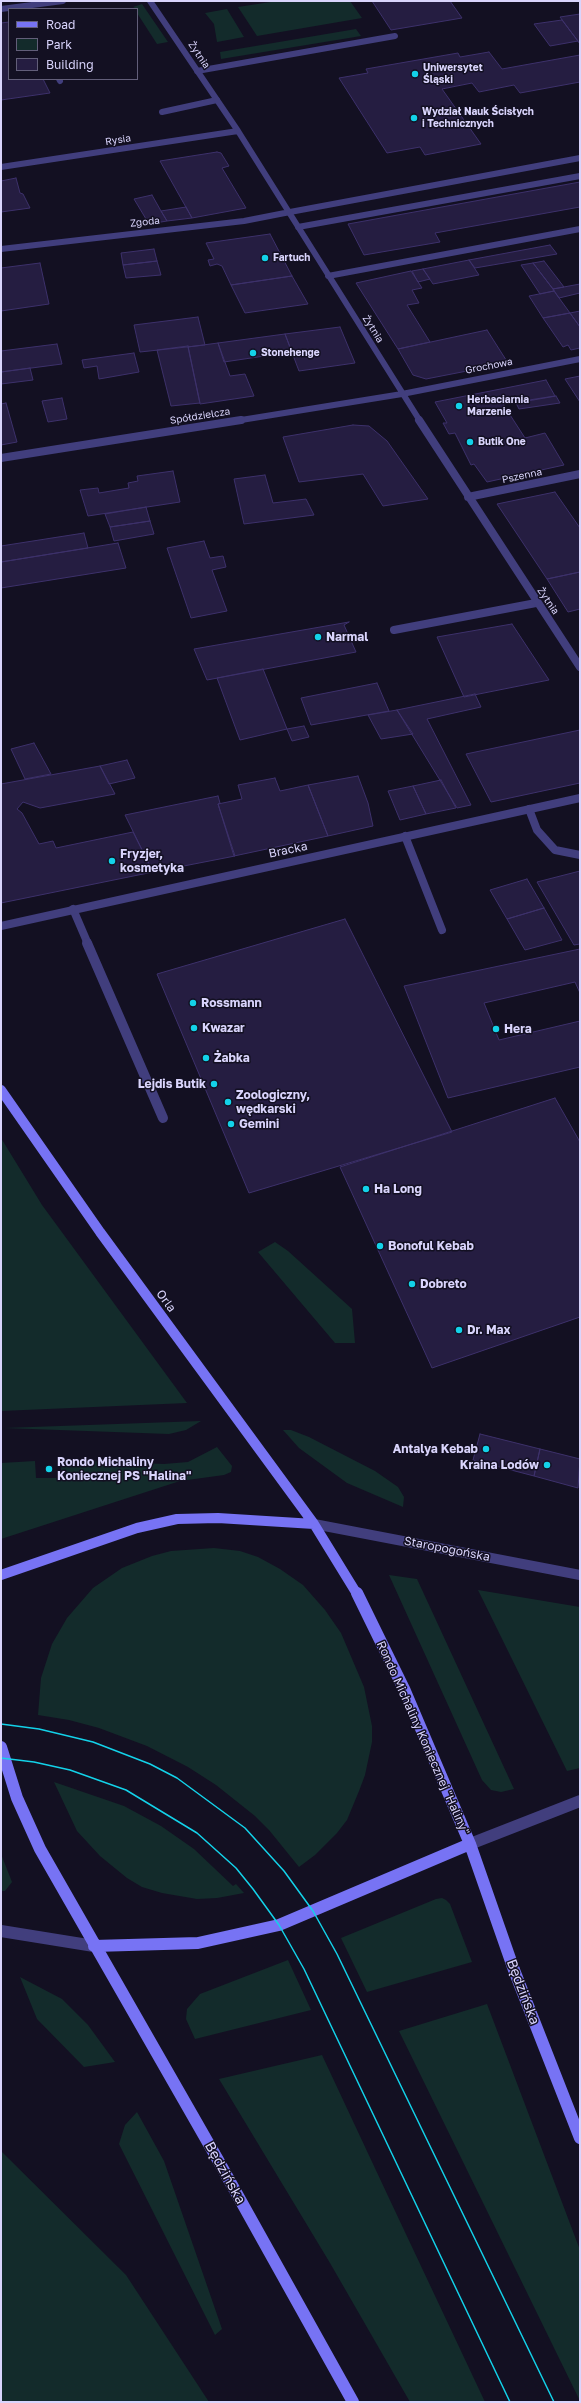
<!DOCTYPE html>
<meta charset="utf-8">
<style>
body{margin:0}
#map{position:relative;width:581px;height:2403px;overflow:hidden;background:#131022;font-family:"Golos Text",sans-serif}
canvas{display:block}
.frame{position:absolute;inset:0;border:2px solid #d9d4fc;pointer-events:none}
.legend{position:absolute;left:8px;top:8px;width:130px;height:72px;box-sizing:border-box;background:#131022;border:1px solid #625e79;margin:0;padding:5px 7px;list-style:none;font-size:12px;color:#d9d4fc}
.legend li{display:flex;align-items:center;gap:8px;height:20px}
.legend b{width:20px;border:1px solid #625e79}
</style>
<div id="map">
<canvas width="581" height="2403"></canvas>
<div class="frame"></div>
<ul class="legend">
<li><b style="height:5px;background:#7773f4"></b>Road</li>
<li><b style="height:11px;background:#132b2b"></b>Park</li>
<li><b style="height:11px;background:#251d41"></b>Building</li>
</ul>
</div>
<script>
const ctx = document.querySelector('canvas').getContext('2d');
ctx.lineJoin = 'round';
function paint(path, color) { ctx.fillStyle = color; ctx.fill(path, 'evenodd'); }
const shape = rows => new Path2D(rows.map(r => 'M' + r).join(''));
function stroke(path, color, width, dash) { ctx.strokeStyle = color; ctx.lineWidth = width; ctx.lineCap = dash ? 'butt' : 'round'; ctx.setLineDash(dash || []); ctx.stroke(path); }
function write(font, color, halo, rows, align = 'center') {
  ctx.font = font + ' "Golos Text",sans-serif'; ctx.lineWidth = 3; ctx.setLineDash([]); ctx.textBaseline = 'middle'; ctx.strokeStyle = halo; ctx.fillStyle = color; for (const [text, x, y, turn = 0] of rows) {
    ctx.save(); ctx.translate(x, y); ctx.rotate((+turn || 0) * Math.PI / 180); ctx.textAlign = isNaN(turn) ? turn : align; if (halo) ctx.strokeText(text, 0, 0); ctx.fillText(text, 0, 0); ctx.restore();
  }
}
const green = shape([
 [277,1,350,1,362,18,257,36,238,7],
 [142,4,168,42,157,44,137,13,137,9,133,7],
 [227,9,244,37,217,42,214,24,205,13],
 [356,29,361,36,221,59,220,52],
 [1,1138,42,1205,187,1403,1,1411],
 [275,1242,288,1251,352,1309,355,1343,335,1343,258,1252],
 [201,1421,186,1430,169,1434,4,1428],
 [283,1430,291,1430,309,1437,375,1471,398,1487,404,1497,403,1507,347,1483,299,1448],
 [217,1447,232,1466,231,1472,224,1475,180,1481,1,1539,1,1463,35,1461,36,1478,60,1478,62,1460,164,1464,188,1462],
 [214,1548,240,1551,258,1557,280,1569,303,1585,325,1610,341,1633,364,1687,372,1726,372,1742,365,1775,359,1791,347,1820,337,1833,315,1855,299,1867,269,1830,255,1816,216,1785,188,1767,147,1746,99,1728,69,1720,38,1715,41,1678,52,1644,67,1618,93,1588,122,1568,152,1556,171,1551],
 [389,1575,417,1579,514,1789,501,1792,491,1790,482,1780],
 [478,1590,580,1607,580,1768,567,1771],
 [54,1782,124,1806,161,1826,194,1849,233,1886,236,1884,244,1893,217,1898,197,1899,162,1893,142,1887,127,1878,100,1856,77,1831],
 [1,1854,12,1882,5,1891,1,1891],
 [442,1898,446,1900,450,1904,472,1962,367,1992,341,1938,436,1899],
 [288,1960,311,2010,195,2039,186,2019,187,2009,200,1994],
 [20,1977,62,1999,88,2025,115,2062,84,2067,37,2019],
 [487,2004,580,2250,580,2401,399,2031],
 [322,2055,388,2196,485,2402,410,2402,330,2263,219,2079],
 [137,2112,164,2161,222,2329,215,2335,119,2144,125,2125],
 [1,2151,126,2275,209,2402,1,2402]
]);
const building = shape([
 [372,1,450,1,462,18,391,30,372,1],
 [580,14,580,44,560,17,580,14],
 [562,20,578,41,550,46,534,24,562,20],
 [9,22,9,79,43,79,50,93,1,100,1,23,9,22],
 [489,52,502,69,580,55,580,82,520,93,514,85,479,92,472,83,442,89,481,144,425,155,420,147,387,153,339,78,368,73,366,69,458,53,460,57,489,52],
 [217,152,221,153,229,166,222,168,246,208,192,218,160,161,217,152],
 [16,178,20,193,23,194,30,208,1,212,1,181,16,178],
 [580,182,580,207,435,233,440,242,364,255,348,224,580,182],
 [152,195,161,211,167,221,149,224,134,199,152,195],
 [186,207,192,218,167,221,161,211,186,207],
 [270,234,292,276,231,285,222,266,217,264,210,266,208,260,214,259,206,243,270,234],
 [550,245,557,254,475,268,469,260,550,245],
 [154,249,157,261,123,265,121,253,154,249],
 [469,260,479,275,433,284,423,269,469,260],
 [157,261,161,275,126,278,123,265,157,261],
 [544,261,564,287,553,289,533,263,544,261],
 [40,263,49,304,1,311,1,268,40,263],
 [533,263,553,289,554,291,540,294,521,265,533,263],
 [423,269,430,279,418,282,412,271,423,269],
 [411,271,422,288,412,290,419,303,407,305,430,342,398,349,356,283,411,271],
 [292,276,308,304,245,313,231,285,292,276],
 [580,284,580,293,559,298,553,289,580,284],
 [554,291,570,313,543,318,529,296,554,291],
 [580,311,580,327,570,313,580,311],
 [570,313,580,327,580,348,571,350,568,345,563,347,543,318,570,313],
 [198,317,205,345,140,352,134,325,198,317],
 [340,327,355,363,299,371,285,334,340,327],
 [487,330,508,363,426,379,413,375,398,349,487,330],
 [285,334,293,355,279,357,278,354,224,362,218,343,285,334],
 [218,343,230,376,245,374,254,396,200,404,188,347,218,343],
 [57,344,62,364,1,372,1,351,57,344],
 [188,346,200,403,171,406,157,350,188,346],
 [134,353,139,372,99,379,97,366,84,368,82,360,134,353],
 [30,368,33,380,1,384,1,372,30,368],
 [580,376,580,402,565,379,580,376],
 [546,380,555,396,503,404,525,438,545,433,564,465,487,482,474,464,471,465,455,433,449,434,443,423,447,423,435,402,546,380],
 [556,396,560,403,519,409,516,403,556,396],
 [62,398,67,419,48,422,42,401,62,398],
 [6,403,17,442,1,445,1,404,6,403],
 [353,425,369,426,387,441,428,499,383,506,363,474,299,482,283,437,353,425],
 [173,471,180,502,88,516,80,490,98,488,99,493,129,488,128,483,138,481,137,476,173,471],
 [265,475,273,503,306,499,314,515,244,524,234,479,265,475],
 [555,492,580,528,580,572,547,579,497,504,555,492],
 [146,507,150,521,110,527,105,514,146,507],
 [150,521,154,534,114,541,110,527,150,521],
 [84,533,88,548,1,562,1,546,84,533],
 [204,541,210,558,223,556,226,567,212,570,227,611,191,618,167,548,204,541],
 [118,543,126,568,1,588,1,562,118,543],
 [580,572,580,609,568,612,547,579,580,572],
 [349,622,344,625,356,652,207,680,194,649,349,622],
 [512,624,549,680,464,697,437,637,512,624],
 [263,669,287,729,240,740,217,678,263,669],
 [377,683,389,711,311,725,301,698,377,683],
 [475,694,481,707,427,719,471,805,457,808,397,710,475,694],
 [397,710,413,734,381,739,368,715,397,710],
 [304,726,309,737,292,741,287,729,304,726],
 [580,730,580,783,491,802,466,754,580,730],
 [34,743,51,774,25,779,11,749,34,743],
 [127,760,135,778,109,784,100,766,127,760],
 [100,766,115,794,40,808,23,802,17,809,22,813,39,844,53,841,56,848,133,832,153,872,1,903,1,784,100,766],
 [358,776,368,803,373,826,328,836,308,785,358,776],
 [275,778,280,791,308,785,328,836,234,856,218,804,242,799,238,785,275,778],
 [441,780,456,808,426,814,413,786,441,780],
 [413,786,426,814,400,820,388,791,413,786],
 [218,796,220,803,218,804,235,856,153,872,125,815,218,796],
 [580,871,580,944,574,945,537,882,580,871],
 [527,879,544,908,507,919,490,890,527,879],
 [544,908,562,940,525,950,507,919,544,908],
 [345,919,452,1132,249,1193,157,974,345,919],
 [580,949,580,993,575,982,484,1003,499,1040,580,1021,580,1067,448,1098,404,986,580,949],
 [555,1098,580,1142,580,1317,432,1368,340,1167,555,1098],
 [480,1434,540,1449,534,1476,473,1460,480,1434],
 [540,1449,580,1459,578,1488,534,1476,540,1449]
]);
const laneFar2 = shape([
 [197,71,395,36],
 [59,79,60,81],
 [162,112,217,100],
 [290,212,580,158],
 [298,227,580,176],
 [328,276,580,229]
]);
const laneFar1 = shape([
 [394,630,536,603],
 [529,809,537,830,555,850,580,855],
 [405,836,442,930],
 [73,909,88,944]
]);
const lane = shape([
 [87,943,163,1118]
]);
const streetFar3 = shape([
 [150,1,238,131,420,421],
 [1,9,63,1],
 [1,167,238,131],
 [1,249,244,221,290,212],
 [235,421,402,394,580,359]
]);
const streetFar2 = shape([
 [419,420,580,667],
 [1,458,241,420],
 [468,497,580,474],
 [1,926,580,798]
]);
const streetFar1 = shape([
 [314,1524,580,1575]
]);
const street = shape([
 [470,1844,580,1801],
 [1,1931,94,1946]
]);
const secondaryFar1 = shape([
 [1,1090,100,1232,314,1524,357,1594],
 [1,1575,137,1528,177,1519,218,1518,314,1524]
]);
const secondary = shape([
 [357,1593,405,1691,470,1844,514,1970,580,2138],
 [1,1747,17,1798,40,1849,218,2160,353,2402],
 [94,1946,198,1943,279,1925,470,1844]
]);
const tram = shape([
 [1,1724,39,1729,93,1742,150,1764,177,1778,245,1828,284,1871,313,1911,337,1954,554,2402],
 [1,1758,34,1762,70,1770,126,1790,197,1833,236,1868,253,1889,279,1925,304,1969,510,2402]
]);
const markers = [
 [415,74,4,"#13d2e9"],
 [414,118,4,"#13d2e9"],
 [265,258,4,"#13d2e9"],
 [253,353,4,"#13d2e9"],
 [459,406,4,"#13d2e9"],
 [470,442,4,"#13d2e9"],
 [318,637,4,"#13d2e9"],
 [112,861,4,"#13d2e9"],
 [193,1003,4,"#13d2e9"],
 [194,1028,4,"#13d2e9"],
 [496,1029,4,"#13d2e9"],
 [206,1058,4,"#13d2e9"],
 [214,1084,4,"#13d2e9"],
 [228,1102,4,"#13d2e9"],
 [231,1124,4,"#13d2e9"],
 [366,1189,4,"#13d2e9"],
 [380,1246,4,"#13d2e9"],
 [412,1284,4,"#13d2e9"],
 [459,1330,4,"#13d2e9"],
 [486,1449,4,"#13d2e9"],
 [547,1465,4,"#13d2e9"],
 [49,1469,4,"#13d2e9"]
];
const farStreetnames = [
 ["Żytnia",199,55,56],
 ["Rysia",118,140,-9],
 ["Zgoda",145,222,-6],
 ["Żytnia",373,329,58],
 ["Grochowa",489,366,-11],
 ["Spółdzielcza",200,416,-9],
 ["Pszenna",522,476,-12],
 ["Żytnia",548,601,56]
];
const farPoinames = [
 ["Uniwersytet",423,68],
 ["Śląski",423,80],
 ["Wydział Nauk Ścisłych",422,112],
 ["i Technicznych",422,124],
 ["Fartuch",273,258],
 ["Stonehenge",261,353],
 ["Herbaciarnia",467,400],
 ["Marzenie",467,412],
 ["Butik One",478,442]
];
const poiNames = [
 ["Narmal",326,637],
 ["Fryzjer,",120,854],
 ["kosmetyka",120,868],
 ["Rossmann",201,1003],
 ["Kwazar",202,1028],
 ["Hera",504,1029],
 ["Żabka",214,1058],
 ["Lejdis Butik",206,1084,"right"],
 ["Zoologiczny,",236,1095],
 ["wędkarski",236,1109],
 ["Gemini",239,1124],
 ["Ha Long",374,1189],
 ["Bonoful Kebab",388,1246],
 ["Dobreto",420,1284],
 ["Dr. Max",467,1330],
 ["Antalya Kebab",478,1449,"right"],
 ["Rondo Michaliny",57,1462],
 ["Koniecznej PS \"Halina\"",57,1476],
 ["Kraina Lodów",539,1465,"right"]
];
const streetNames = [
 ["Bracka",288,850,-12],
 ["Orla",166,1301,54],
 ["Staropogońska",447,1549,11],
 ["Rondo Michaliny Koniecznej \"Haliny\"",423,1738,66]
];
const nearStreetnames = [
 ["Będzińska",523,1992,69],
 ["Będzińska",225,2173,61]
];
paint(green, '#132b2b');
paint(building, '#251d41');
stroke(building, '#3d316b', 1);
stroke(laneFar2, '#413e7d', 6);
stroke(laneFar1, '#413e7d', 8);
stroke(lane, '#413e7d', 10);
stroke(streetFar3, '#413e7d', 6);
stroke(streetFar2, '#413e7d', 8);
stroke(streetFar1, '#413e7d', 10);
stroke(street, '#413e7d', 12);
stroke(secondaryFar1, '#7773f4', 10);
stroke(secondary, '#7773f4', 12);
stroke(tram, '#13d2e9', 1.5);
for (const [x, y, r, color] of markers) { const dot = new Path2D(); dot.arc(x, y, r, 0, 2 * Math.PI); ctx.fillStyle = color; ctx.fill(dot); stroke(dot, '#131022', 1.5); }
write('10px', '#d9d4fc', '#131022', farStreetnames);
write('bold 10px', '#d9d4fc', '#131022', farPoinames, 'left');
write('bold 12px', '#d9d4fc', '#131022', poiNames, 'left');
write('12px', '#d9d4fc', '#131022', streetNames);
write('14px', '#d9d4fc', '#131022', nearStreetnames);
</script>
